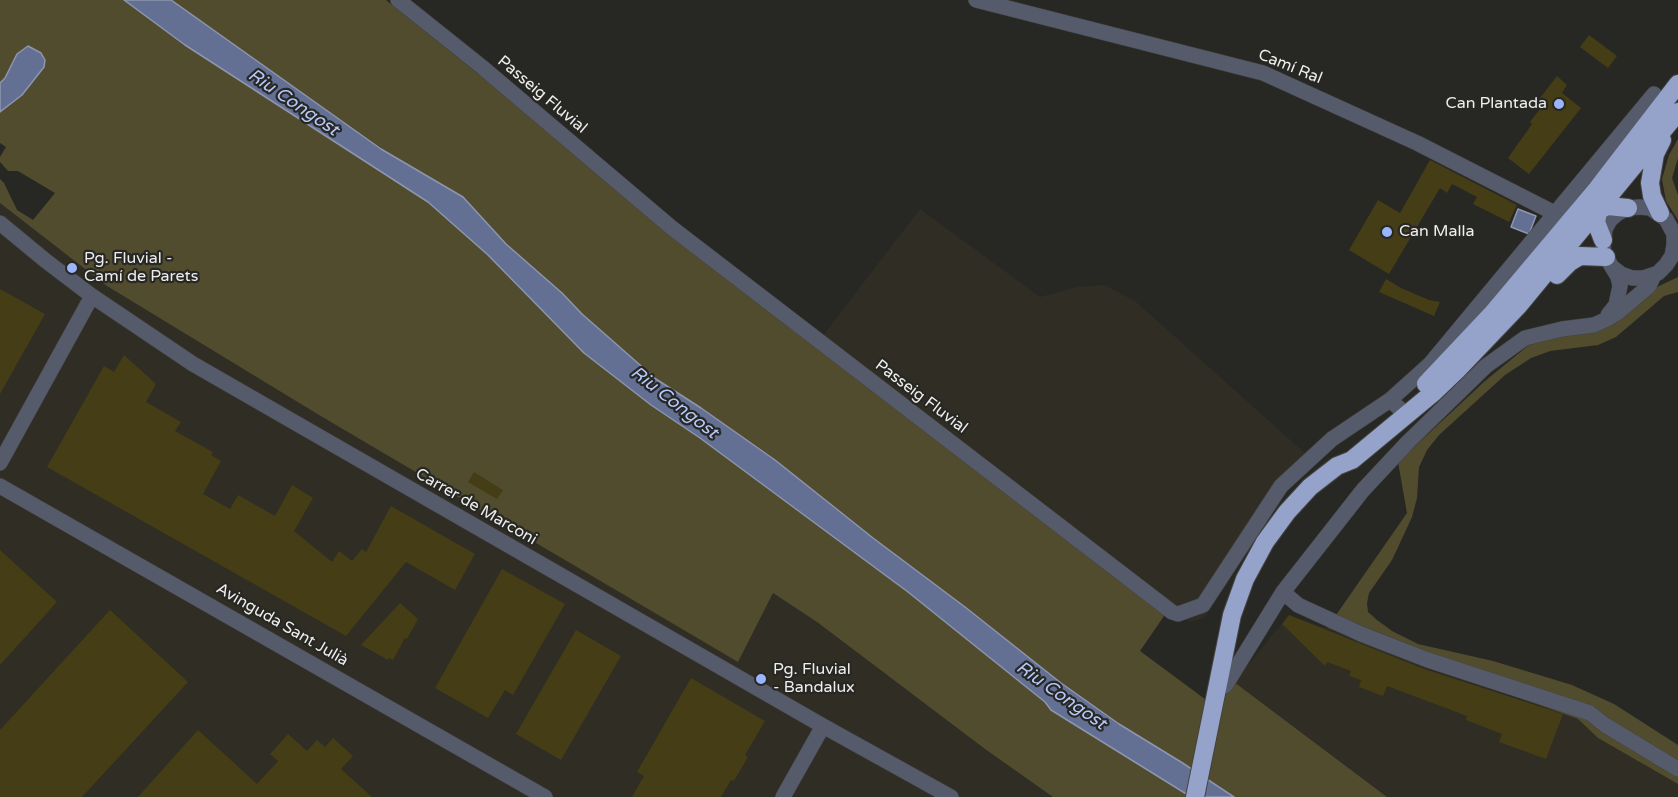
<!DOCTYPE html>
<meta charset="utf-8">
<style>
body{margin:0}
canvas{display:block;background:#272724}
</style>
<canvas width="1678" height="797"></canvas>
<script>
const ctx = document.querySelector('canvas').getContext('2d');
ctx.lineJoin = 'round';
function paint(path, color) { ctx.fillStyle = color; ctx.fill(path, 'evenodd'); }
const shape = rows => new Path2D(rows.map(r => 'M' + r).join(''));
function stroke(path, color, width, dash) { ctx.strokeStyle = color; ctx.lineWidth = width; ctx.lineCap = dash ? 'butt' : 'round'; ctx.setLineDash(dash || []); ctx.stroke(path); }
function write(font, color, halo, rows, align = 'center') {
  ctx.font = font + ' "Varela Round",sans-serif'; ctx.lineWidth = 4.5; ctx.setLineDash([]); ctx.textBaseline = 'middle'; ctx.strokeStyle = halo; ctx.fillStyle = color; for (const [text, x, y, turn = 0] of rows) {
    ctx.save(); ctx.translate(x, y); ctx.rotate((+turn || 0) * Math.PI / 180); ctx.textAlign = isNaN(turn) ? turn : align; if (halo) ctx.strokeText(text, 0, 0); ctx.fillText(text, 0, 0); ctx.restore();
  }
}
const built = shape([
 [0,203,107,286,319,415,738,661,773,593,817,622,985,749,1053,797,0,797],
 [920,209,1040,297,1077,287,1104,285,1135,301,1316,463,1279,499,1241,554,1205,617,1192,622,1166,613,815,346],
 [1289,615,1578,719,1598,738,1678,784,1678,797,1387,797,1234,682]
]);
const green = shape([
 [0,0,124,0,185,45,428,202,488,255,584,353,651,405,700,438,908,592,1045,702,1051,710,1191,797,1053,797,985,749,817,622,773,593,738,662,319,415,107,286,0,203,0,179,4,183,17,210,33,220,55,193,18,171,8,171,0,162,0,157,6,147,0,143],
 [171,0,386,0,523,110,1166,613,1140,651,1217,708,1234,682,1387,797,1234,797,1181,762,1119,724,1061,683,965,607,873,538,774,460,701,408,656,379,582,314,562,293,506,244,463,197,381,149],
 [1678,139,1678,158,1672,178,1678,195,1678,220,1666,201,1662,179,1669,155],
 [1678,277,1678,292,1664,296,1616,337,1598,345,1550,351,1531,358,1505,375,1439,435,1427,450,1419,467,1417,498,1412,517,1392,560,1369,593,1367,603,1368,612,1377,620,1392,631,1418,644,1493,661,1572,685,1614,704,1678,745,1678,784,1598,738,1578,719,1327,628,1407,513,1398,462,1485,381,1535,340,1602,327,1657,287]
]);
const water = shape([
 [124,0,171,0,381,149,463,197,506,244,562,293,582,314,656,379,701,408,775,460,873,538,965,607,1061,683,1119,724,1181,762,1234,797,1191,797,1051,710,1045,702,908,592,700,438,651,405,584,353,488,255,428,202,185,45,124,0],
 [28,46,41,53,45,60,44,67,22,95,0,112,0,83,5,78,17,54,28,46],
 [1518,209,1536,216,1529,234,1511,227,1518,209]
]);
const building = shape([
 [1589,35,1617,56,1608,68,1580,47],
 [1557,76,1567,85,1562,93,1581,108,1529,174,1508,158,1532,124,1530,122,1543,105,1540,103,1542,100,1540,98],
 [1430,160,1517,205,1509,222,1473,204,1477,197,1452,184,1447,193,1440,188,1389,274,1349,250,1378,200,1400,213],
 [1386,279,1401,288,1429,300,1440,302,1434,316,1379,292],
 [0,289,45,314,0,394],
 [124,355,156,384,146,402,181,422,175,431,213,452,211,455,221,461,203,494,230,509,238,495,275,516,292,485,313,498,294,531,332,562,339,551,352,561,362,549,366,552,391,506,475,554,455,590,406,562,346,636,47,467,104,366,114,372],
 [474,472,503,490,497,499,468,482],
 [0,550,57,602,0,665],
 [502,569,565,604,513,695,505,690,488,718,435,688],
 [400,603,418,619,407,639,405,638,393,660,389,658,388,660,361,645],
 [110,610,188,682,82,797,0,797,0,730],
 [1289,615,1424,669,1563,714,1546,759,1499,742,1502,734,1466,720,1467,716,1387,686,1383,696,1359,687,1361,680,1349,676,1351,671,1327,662,1325,666,1282,624],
 [576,630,621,656,561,760,516,734],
 [691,678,765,721,745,755,748,757,734,781,731,780,721,797,632,797,644,776,637,772],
 [198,730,257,784,278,761,270,754,288,734,307,751,317,740,325,747,333,738,353,756,341,769,372,797,138,797]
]);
const minor = shape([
 [398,0,482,67,672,228,1172,612,1178,614,1203,605,1281,486,1332,439,1390,400,1400,409],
 [976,0,1263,73,1417,143,1570,221],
 [0,223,46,261,92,296,193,364,823,726,951,797],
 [1608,315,1616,305,1620,286,1618,277,1606,257,1603,249,1605,229,1610,220,1618,213,1628,208,1639,207,1650,208,1666,219,1674,234,1674,245,1672,256,1666,265,1658,273,1643,278,1632,278,1621,274,1612,267],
 [1390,400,1430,364,1654,94],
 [0,463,92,296],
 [0,486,545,797],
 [1283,592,1298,605,1361,634,1428,660,1590,713,1605,725,1678,769],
 [1225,686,1283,592,1363,490,1408,442,1486,366,1525,338,1562,329,1594,325,1605,320,1617,313,1649,286,1654,275],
 [783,797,823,726]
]);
const highway = shape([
 [1599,207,1596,222,1603,240],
 [1595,211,1608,206,1628,208],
 [1660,213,1652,196,1650,183,1655,154,1662,140],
 [1557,275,1570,262,1580,256,1606,257],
 [1426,384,1492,314,1597,189,1678,84],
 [1195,797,1232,615,1245,579,1265,542,1287,512,1310,487,1337,466,1352,460,1434,392,1457,370,1519,305,1678,112]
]);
const markers = [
 [1559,104,6,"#9bb5fd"],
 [1387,232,6,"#9bb5fd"],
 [72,268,6,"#9bb5fd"],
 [761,679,6,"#9bb5fd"]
];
const streetNames = [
 ["Camí Ral",1290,67,22],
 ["Passeig Fluvial",542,95,40],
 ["Passeig Fluvial",921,397,37],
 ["Carrer de Marconi",476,507,30],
 ["Avinguda Sant Julià",282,625,30]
];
const poiNames = [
 ["Can Plantada",1547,104,"right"],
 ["Can Malla",1399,232],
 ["Pg. Fluvial -",84,259],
 ["Camí de Parets",84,277],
 ["Pg. Fluvial",773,670],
 ["- Bandalux",773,688]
];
const waterNames = [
 ["Riu Congost",293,103,34],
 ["Riu Congost",674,403,38],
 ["Riu Congost",1061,696,35]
];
paint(built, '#2f2d24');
paint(green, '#524c2e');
paint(water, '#637094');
stroke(water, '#8d96ae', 1.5);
paint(building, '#453d15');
stroke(minor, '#434340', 16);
stroke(highway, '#434340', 20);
stroke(minor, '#555b6b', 15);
stroke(highway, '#95a3ca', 18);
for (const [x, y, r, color] of markers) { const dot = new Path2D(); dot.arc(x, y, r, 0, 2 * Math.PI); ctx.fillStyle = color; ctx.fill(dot); stroke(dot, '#272724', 2); }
write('16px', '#efeeec', '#272724', streetNames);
write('16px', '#efeeec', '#272724', poiNames, 'left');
write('italic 18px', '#b6c8f9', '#272724', waterNames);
</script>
